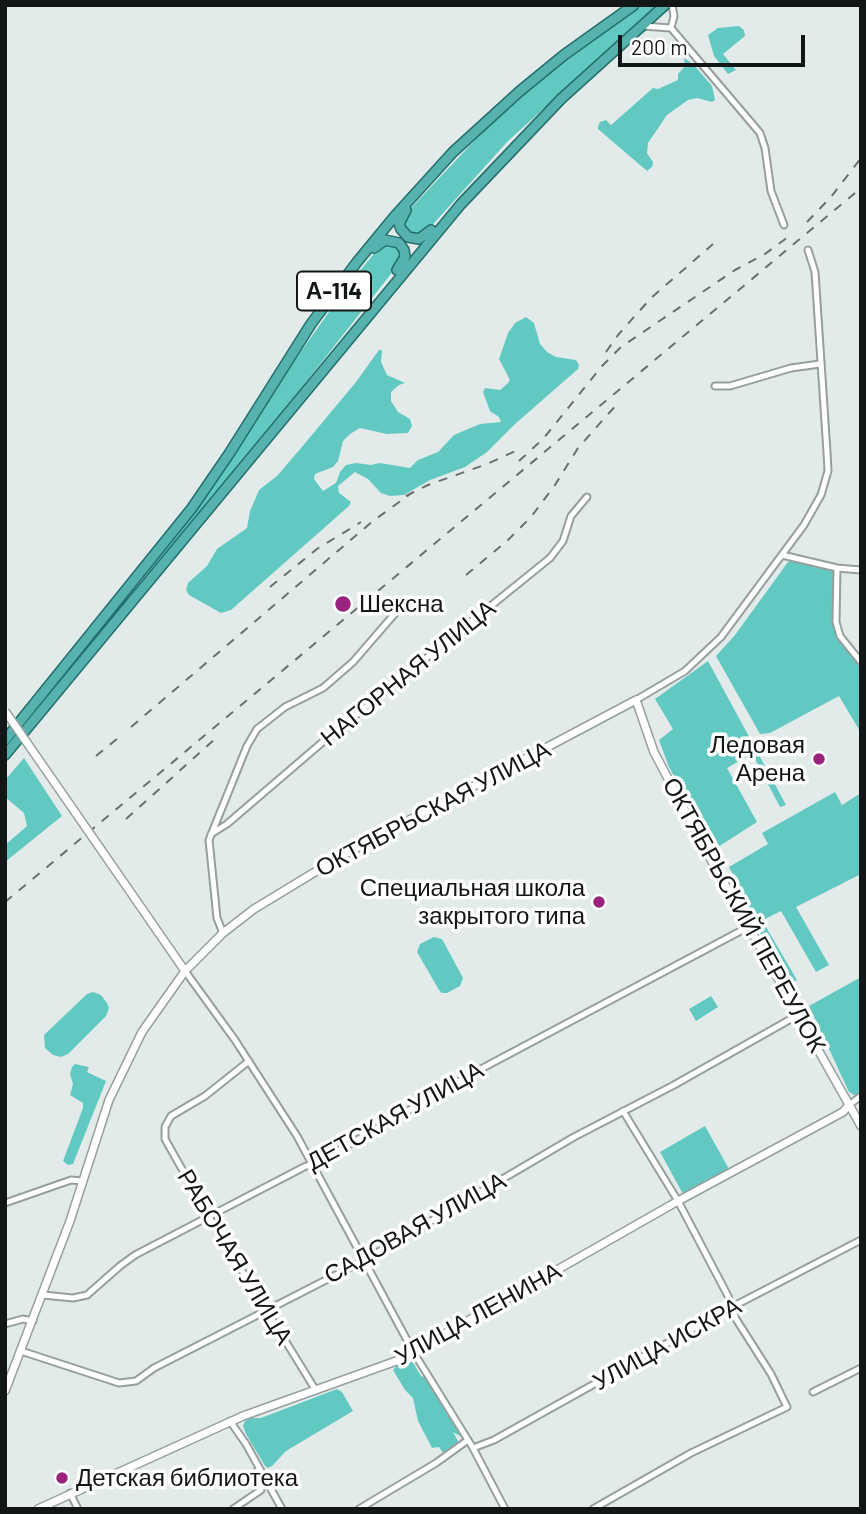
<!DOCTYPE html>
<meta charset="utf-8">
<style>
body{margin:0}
#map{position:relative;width:866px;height:1514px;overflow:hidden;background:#e2ebea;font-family:Barlow,sans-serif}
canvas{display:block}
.frame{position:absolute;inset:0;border:7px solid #131616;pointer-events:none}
.scale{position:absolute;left:618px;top:35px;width:187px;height:32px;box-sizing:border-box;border:4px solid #131616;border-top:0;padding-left:9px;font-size:21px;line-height:24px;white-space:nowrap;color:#131616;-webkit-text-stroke:5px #fff;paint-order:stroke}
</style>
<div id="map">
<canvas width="866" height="1514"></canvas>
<div class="frame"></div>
<div class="scale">200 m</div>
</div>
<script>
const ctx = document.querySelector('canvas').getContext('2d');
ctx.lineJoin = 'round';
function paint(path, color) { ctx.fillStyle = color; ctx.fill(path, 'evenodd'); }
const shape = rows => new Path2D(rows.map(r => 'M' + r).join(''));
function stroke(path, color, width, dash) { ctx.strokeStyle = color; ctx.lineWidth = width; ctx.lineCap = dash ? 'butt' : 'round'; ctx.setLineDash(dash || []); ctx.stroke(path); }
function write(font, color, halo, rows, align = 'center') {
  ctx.font = font + ' Barlow,sans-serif'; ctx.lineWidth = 7; ctx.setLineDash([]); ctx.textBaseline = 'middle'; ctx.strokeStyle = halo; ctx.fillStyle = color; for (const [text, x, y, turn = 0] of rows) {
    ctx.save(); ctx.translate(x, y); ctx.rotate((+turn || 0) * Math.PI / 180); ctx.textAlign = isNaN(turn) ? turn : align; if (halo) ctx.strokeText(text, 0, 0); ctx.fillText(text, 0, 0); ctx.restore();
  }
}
const green = shape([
 [643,5,658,5,508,141,426,232,414,236,405,230,403,222,410,209,492,122,542,78],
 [739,26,744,30,745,36,723,54,736,70,728,74,714,56,708,35,718,28],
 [684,58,693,64,712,86,715,100,712,102,697,98,688,100,667,115,648,143,647,153,653,162,652,167,647,171,598,129,598,126,600,122,606,120,611,125,653,88,658,89,678,80,678,74,685,66],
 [382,244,396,245,402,254,398,265,306,382,137,587,208,492,274,389,349,284],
 [526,317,534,323,540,344,547,352,556,357,576,360,579,365,578,369,515,424,487,452,465,467,430,480,404,495,390,496,381,493,368,479,355,472,338,486,339,493,351,502,349,506,231,610,221,613,189,595,186,590,188,583,207,566,217,549,247,528,250,511,259,490,277,476,301,448,356,382,379,350,382,350,381,362,387,375,405,383,399,385,391,392,391,401,398,412,410,419,412,426,408,433,387,434,360,428,350,434,343,441,338,461,333,467,315,474,314,479,323,491,336,483,340,472,346,465,356,463,371,465,380,463,410,468,418,460,438,452,454,435,480,424,501,422,499,417,490,411,483,392,485,388,500,390,507,384,510,380,499,359,508,333,515,323],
 [793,561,837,571,833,620,838,635,861,667,861,733,839,696,770,733,760,734,716,656,735,635,788,562],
 [708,661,752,742,746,757,727,768,757,822,718,847,714,846,711,842,669,767,659,740,673,729,655,699],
 [759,755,786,805,780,807,754,757],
 [24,758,62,816,5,862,5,845,27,826,24,813,5,797,5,780],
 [835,792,842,805,861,793,861,874,796,907,829,965,816,972,781,911,757,923,729,867,768,844,762,833],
 [766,927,797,980,788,986,759,931],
 [434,937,442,939,463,978,460,986,447,993,442,993,439,990,417,952,420,944],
 [861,977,861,1093,854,1095,849,1092,809,1006],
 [93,992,101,995,107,1003,109,1008,106,1016,68,1054,61,1057,53,1055,45,1048,44,1035,87,994],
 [711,996,718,1007,696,1021,689,1009],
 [75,1064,89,1067,87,1072,106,1081,73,1164,68,1165,63,1161,83,1108,83,1103,70,1095,73,1084,70,1074,72,1067],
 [705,1126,729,1169,683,1194,660,1152],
 [412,1361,421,1376,427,1378,462,1437,453,1432,459,1443,444,1454,439,1447,432,1448,418,1421,413,1398,405,1390,393,1370,397,1365,403,1367],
 [337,1389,342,1392,353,1411,286,1451,272,1466,268,1468,265,1466,246,1434,243,1426,245,1421,250,1418,261,1418]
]);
const minor = shape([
 [643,26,671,28],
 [671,28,760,133,765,148,771,191,784,225],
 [671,28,674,16,672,5],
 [715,386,730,386,791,368,820,364],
 [782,555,837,568,861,570],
 [837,568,836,622,840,636,861,662],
 [636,700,685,671,721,637,804,525,821,495,828,471,827,452,815,272,808,250],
 [211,834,227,824,325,740,550,558,563,541,571,516,587,497],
 [223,933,217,918,209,840,247,746,257,729,285,707,323,688,353,662,404,603],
 [185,971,235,1040,297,1136,414,1353,473,1448,505,1509],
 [249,1061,205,1096,171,1116,165,1127,165,1139,209,1217,315,1389],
 [849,1105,861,1096],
 [5,1203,71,1180,82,1181],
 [43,1295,73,1298,87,1295,120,1266,135,1255,304,1167,324,1159,479,1070,750,926],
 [5,1324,23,1319,33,1321],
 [21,1351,119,1383,136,1381,154,1368,363,1261,574,1137,674,1085,798,1015],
 [813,1392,861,1368],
 [230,1421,246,1444,282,1509],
 [473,1448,494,1440,732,1307,861,1240],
 [70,1493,78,1509],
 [233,1509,261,1490,257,1471],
 [359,1509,436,1463,468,1440],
 [593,1509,691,1453,787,1407,771,1374,736,1319,728,1296,678,1201,623,1111]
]);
const tertiary = shape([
 [111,864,185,971],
 [5,1391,70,1221,109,1100,142,1032,185,971,223,933,254,909,338,858,636,700,654,752,709,856,861,1126],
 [38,1509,243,1416,399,1360,678,1201,843,1112,849,1105]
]);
const trunk = shape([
 [406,210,399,224,401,229,408,237,419,239,431,230],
 [374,248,385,240,399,243,404,250,405,257,397,270],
 [5,740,192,508,229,454,311,324,357,262,394,217,453,152,520,91,564,55,634,5],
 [5,755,461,204,561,99,665,5]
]);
const rail = shape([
 [807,222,831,197,861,158],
 [606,352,618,335,651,298,713,244],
 [519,461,543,439,602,366,621,347,735,270,765,254,788,237],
 [406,496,428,485,487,464,522,448],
 [466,575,507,541,531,517,555,485,578,448,618,403],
 [270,587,317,549,361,522],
 [131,727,373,521,413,492],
 [96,756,118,738],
 [126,819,215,739],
 [5,902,861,188]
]);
const tertiaryBridge = shape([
 [5,711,111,864]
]);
const markers = [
 [343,604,9,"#9a237d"],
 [819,759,7,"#9a237d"],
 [599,902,7,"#9a237d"],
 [62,1478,7,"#9a237d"]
];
const shields = [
 [334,291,74]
];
const shieldNames = [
 ["А-114",334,291]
];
const poiNames = [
 ["Шексна",359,604],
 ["Ледовая",805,745,"right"],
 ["Арена",805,773,"right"],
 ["Специальная школа",585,888,"right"],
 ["закрытого типа",585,916,"right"],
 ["Детская библиотека",76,1478]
];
const streetNames = [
 ["НАГОРНАЯ УЛИЦА",408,673,-39],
 ["ОКТЯБРЬСКАЯ УЛИЦА",433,809,-28],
 ["ОКТЯБРЬСКИЙ ПЕРЕУЛОК",744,915,61],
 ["ДЕТСКАЯ УЛИЦА",395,1116,-29],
 ["САДОВАЯ УЛИЦА",415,1228,-29],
 ["РАБОЧАЯ УЛИЦА",235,1257,59],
 ["УЛИЦА ЛЕНИНА",478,1314,-29],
 ["УЛИЦА ИСКРА",667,1344,-29]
];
paint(green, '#62c9c2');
stroke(minor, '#979f9e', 9);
stroke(tertiary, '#979f9e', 10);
stroke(trunk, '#236f6b', 12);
stroke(minor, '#fff', 5);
stroke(tertiary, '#fff', 7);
stroke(trunk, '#56b2ae', 9);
stroke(rail, '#696f6e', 2, [9, 9]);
stroke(tertiaryBridge, '#979f9e', 10, []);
stroke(tertiaryBridge, '#fff', 7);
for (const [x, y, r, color] of markers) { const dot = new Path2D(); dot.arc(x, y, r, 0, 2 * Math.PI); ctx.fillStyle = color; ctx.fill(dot); stroke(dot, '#fff', 2.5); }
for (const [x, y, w] of shields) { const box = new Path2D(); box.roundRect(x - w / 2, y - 19.5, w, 39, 5); ctx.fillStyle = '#fff'; ctx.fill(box); stroke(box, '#131616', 2); }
write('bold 23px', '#131616', null, shieldNames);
write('24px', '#131616', '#fff', poiNames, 'left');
write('24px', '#131616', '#fff', streetNames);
</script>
